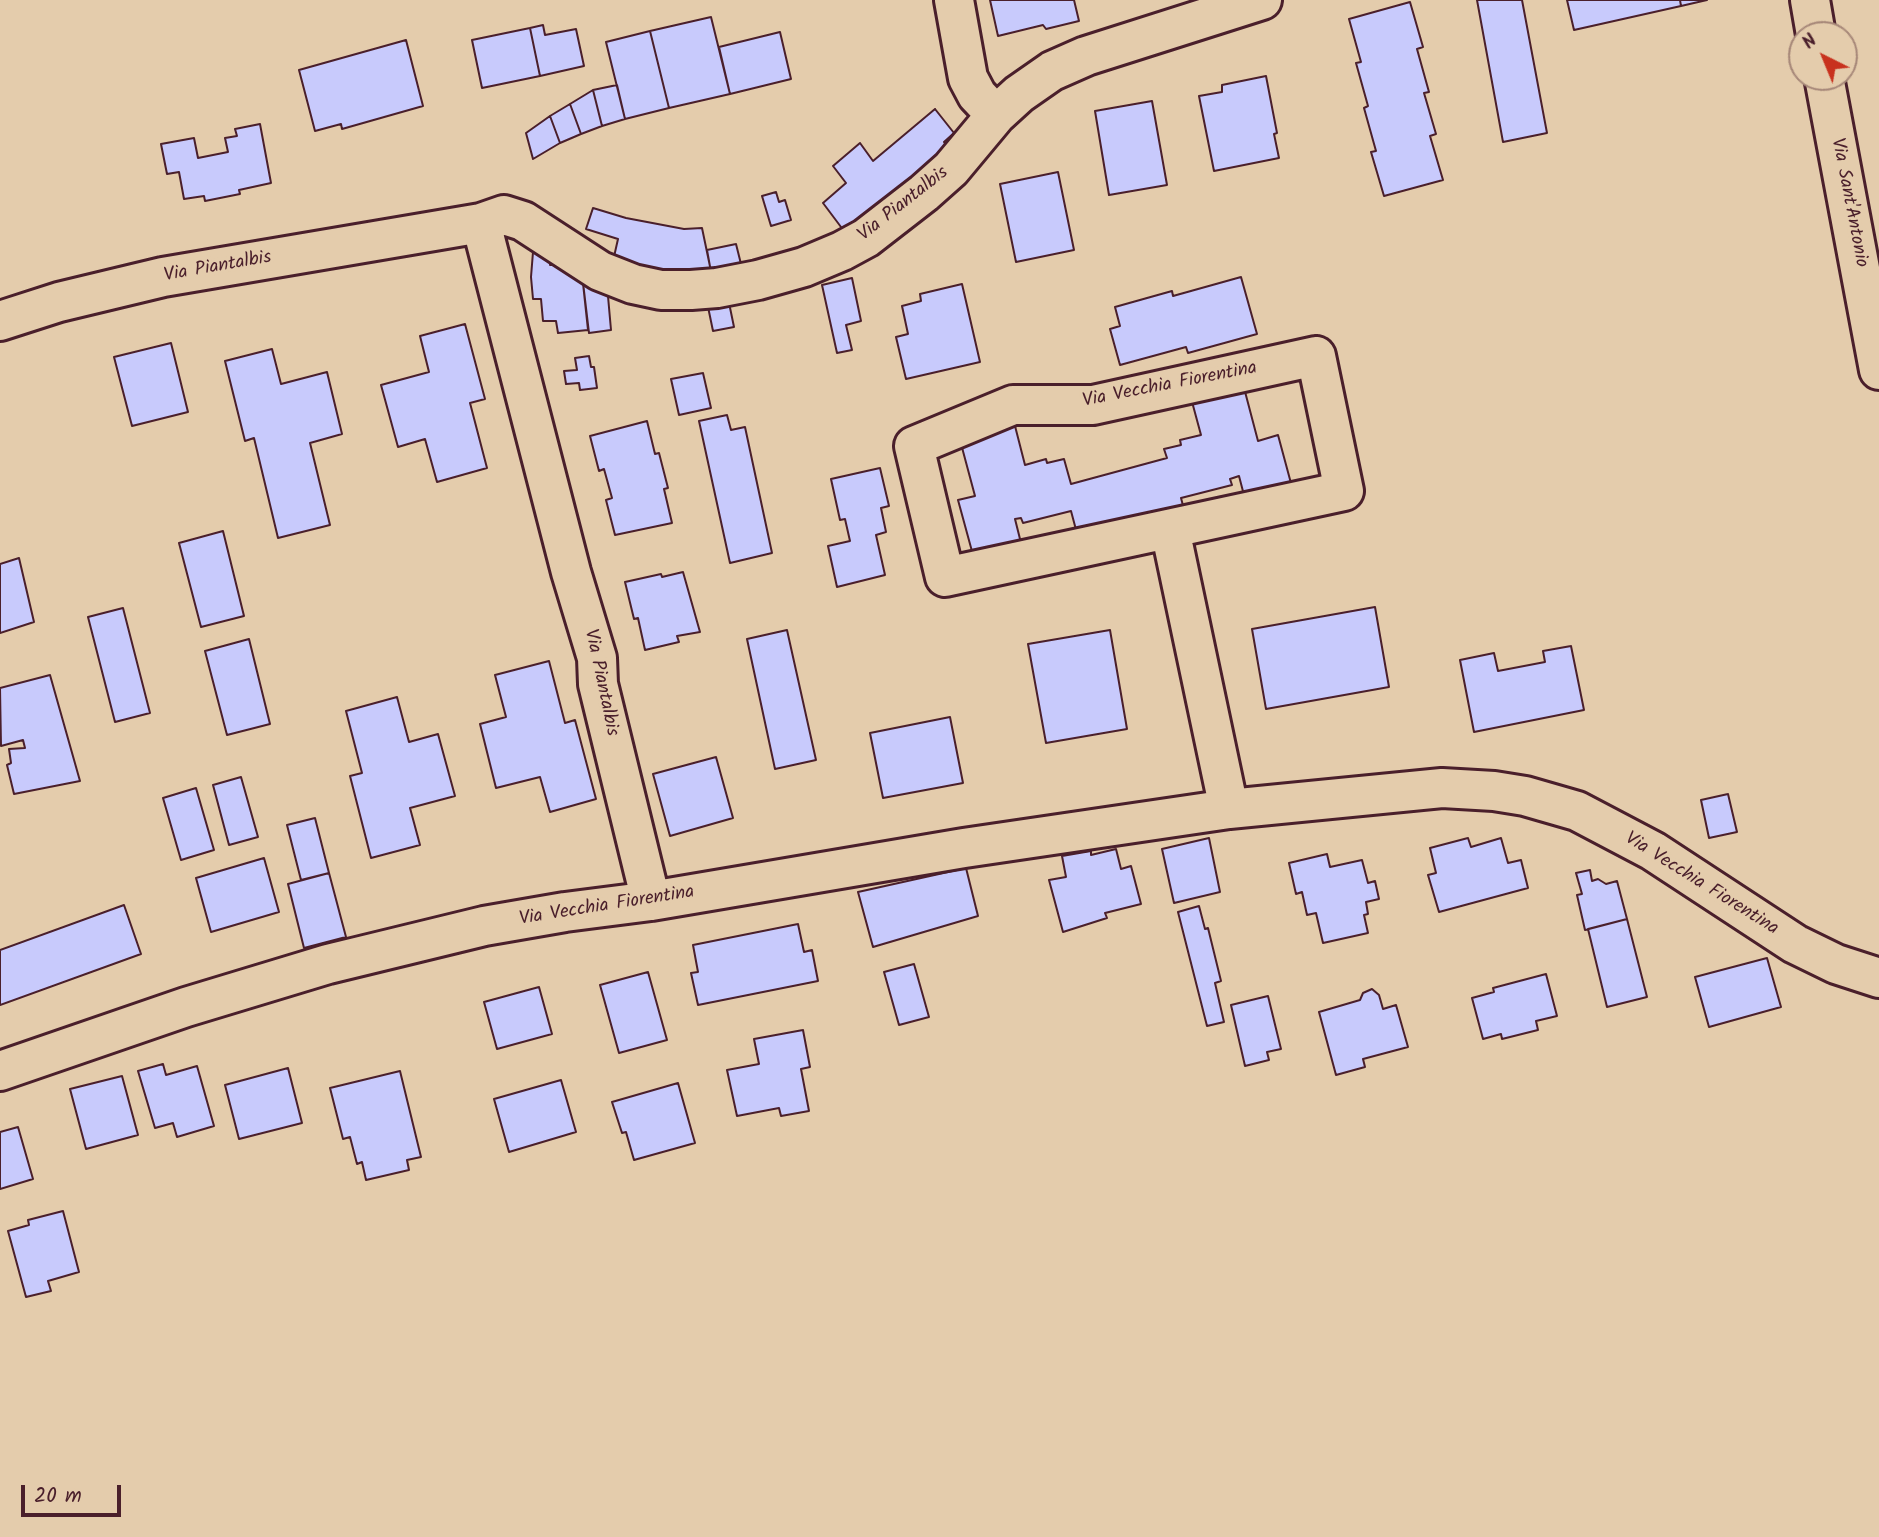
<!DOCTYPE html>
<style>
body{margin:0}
#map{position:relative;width:1879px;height:1537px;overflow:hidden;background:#e4ccac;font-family:Kalam,sans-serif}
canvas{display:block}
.north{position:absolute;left:1788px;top:21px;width:70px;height:70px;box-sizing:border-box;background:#e4ccac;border:2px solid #a68778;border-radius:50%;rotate:317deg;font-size:19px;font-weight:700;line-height:28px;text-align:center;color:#4a1f2b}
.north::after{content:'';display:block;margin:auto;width:24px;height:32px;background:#c8321e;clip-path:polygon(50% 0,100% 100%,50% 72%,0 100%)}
.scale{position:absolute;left:21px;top:1485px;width:100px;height:32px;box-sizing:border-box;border:4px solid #4a1f2b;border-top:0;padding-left:9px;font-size:21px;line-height:24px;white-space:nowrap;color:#4a1f2b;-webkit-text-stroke:5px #e4ccac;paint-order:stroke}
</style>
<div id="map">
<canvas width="1879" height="1537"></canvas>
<div class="north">N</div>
<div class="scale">20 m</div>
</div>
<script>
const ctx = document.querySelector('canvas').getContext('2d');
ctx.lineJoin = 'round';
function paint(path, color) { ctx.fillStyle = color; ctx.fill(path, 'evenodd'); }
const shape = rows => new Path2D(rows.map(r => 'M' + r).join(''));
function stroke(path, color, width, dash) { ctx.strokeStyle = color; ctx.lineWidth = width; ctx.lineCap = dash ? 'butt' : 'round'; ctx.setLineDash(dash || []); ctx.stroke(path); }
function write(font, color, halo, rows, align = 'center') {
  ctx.font = font + ' Kalam,sans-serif'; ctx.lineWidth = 7; ctx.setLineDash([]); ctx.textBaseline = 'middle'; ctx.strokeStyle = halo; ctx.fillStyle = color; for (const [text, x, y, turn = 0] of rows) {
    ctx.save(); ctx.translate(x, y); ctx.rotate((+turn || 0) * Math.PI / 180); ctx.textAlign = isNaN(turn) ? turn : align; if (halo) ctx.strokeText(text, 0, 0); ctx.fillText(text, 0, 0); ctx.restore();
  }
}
const building = shape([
 [990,0,1074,0,1079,21,1046,29,1043,25,998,36,990,0],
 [1477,0,1522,0,1547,133,1503,142,1477,0],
 [1567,0,1680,0,1681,6,1574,30,1567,0],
 [1680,0,1707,0,1681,6,1680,0],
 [1410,2,1423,47,1417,49,1429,92,1424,93,1436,134,1430,136,1443,180,1384,196,1371,152,1376,151,1364,108,1368,106,1356,63,1361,62,1349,19,1410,2],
 [711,17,730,94,669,108,650,31,711,17],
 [543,25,545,35,576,29,584,66,540,76,530,28,543,25],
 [530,28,540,76,482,88,472,40,530,28],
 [650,31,669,108,625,119,606,42,650,31],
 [780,32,791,79,730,94,719,47,780,32],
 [406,40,423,106,342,129,341,124,315,131,299,70,406,40],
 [1266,76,1277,133,1274,134,1279,158,1214,171,1199,96,1222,92,1222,85,1266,76],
 [617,85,625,119,602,126,593,90,617,85],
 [593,90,602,126,581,134,570,104,593,90],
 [1152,101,1167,185,1109,195,1095,111,1152,101],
 [570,104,581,134,560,143,550,116,570,104],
 [935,109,954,133,944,142,951,152,847,235,823,203,846,183,833,166,860,143,873,161,935,109],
 [550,116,560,143,533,159,526,133,550,116],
 [260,124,271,183,239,190,240,194,205,201,204,196,184,199,179,172,167,174,161,144,194,138,198,158,228,152,225,138,237,136,235,129,260,124],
 [1058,172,1074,250,1016,262,1000,184,1058,172],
 [776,192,779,202,785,200,791,220,771,226,762,196,776,192],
 [593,208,626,218,684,229,702,228,712,276,611,270,618,239,586,229,593,208],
 [736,244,741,264,711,272,707,250,736,244],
 [533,252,552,253,550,265,572,265,582,274,588,330,558,333,556,321,543,321,541,299,533,299,531,277,533,252],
 [582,274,607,285,611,330,589,333,582,274],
 [1241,277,1257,334,1188,353,1186,347,1120,365,1110,329,1120,326,1115,307,1172,291,1173,296,1241,277],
 [852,278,861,321,846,325,852,350,837,353,822,285,852,278],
 [962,284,980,362,906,379,896,337,908,334,902,306,921,301,920,294,962,284],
 [728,298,734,327,713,331,707,302,728,298],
 [465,324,485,399,470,403,487,468,437,482,425,439,398,447,381,385,429,372,420,336,465,324],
 [171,343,188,412,132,426,114,357,171,343],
 [272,349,281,384,327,372,342,434,310,443,330,525,278,538,254,438,245,441,225,361,272,349],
 [589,356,591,367,594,367,597,388,580,390,579,383,566,384,564,371,577,370,575,358,589,356],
 [703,373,711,408,679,415,671,379,703,373],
 [1243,384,1258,441,1278,435,1292,487,1245,499,1239,476,1230,479,1232,485,1181,498,1185,513,1079,541,1071,511,1023,523,1021,518,1015,519,1021,543,973,555,958,500,975,496,960,440,1015,426,1025,465,1046,459,1047,463,1064,459,1071,484,1167,458,1164,449,1181,445,1180,440,1201,435,1191,398,1243,384],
 [727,415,731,430,745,427,772,553,730,563,699,421,727,415],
 [647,421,655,454,659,453,668,488,664,489,672,523,615,535,606,500,612,498,604,469,599,471,590,436,647,421],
 [880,468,889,506,881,508,886,532,876,535,885,575,837,587,828,546,850,541,845,519,840,520,831,479,880,468],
 [223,531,244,616,201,627,179,543,223,531],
 [19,558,34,622,0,633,0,564,19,558],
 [683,572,700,632,677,636,679,642,645,650,638,618,634,619,625,582,661,574,662,577,683,572],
 [1375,607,1389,687,1266,709,1252,629,1375,607],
 [123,608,150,713,115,722,88,617,123,608],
 [787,630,816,760,775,769,747,639,787,630],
 [1110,630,1127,729,1046,743,1028,644,1110,630],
 [249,639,270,724,227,735,205,651,249,639],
 [1571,646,1584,710,1474,732,1460,660,1494,653,1498,671,1545,662,1543,651,1571,646],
 [549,661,565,723,575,720,596,799,550,812,540,777,496,788,480,724,506,717,495,675,549,661],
 [50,675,80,781,14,794,7,765,11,763,9,749,25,748,23,740,1,746,0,688,50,675],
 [397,697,409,742,438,734,455,796,410,808,420,845,371,858,350,776,362,773,346,711,397,697],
 [950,717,963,783,883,798,870,733,950,717],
 [716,757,733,818,670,836,653,774,716,757],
 [241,777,258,837,229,845,213,785,241,777],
 [196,788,214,850,181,860,163,798,196,788],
 [1728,794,1737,832,1709,838,1701,800,1728,794],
 [315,818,329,873,301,880,287,825,315,818],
 [1209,838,1220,892,1174,903,1162,849,1209,838],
 [1468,838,1471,847,1501,838,1508,863,1521,860,1528,888,1439,912,1428,875,1436,873,1430,848,1468,838],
 [1116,849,1121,869,1131,866,1141,904,1105,913,1107,918,1063,932,1049,880,1066,877,1062,856,1091,851,1091,855,1116,849],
 [1327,854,1330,867,1362,860,1368,883,1375,881,1379,899,1366,902,1368,914,1364,915,1368,933,1323,943,1316,913,1307,915,1302,892,1296,894,1289,863,1327,854],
 [264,858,279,912,211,932,196,878,264,858],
 [966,868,978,916,873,947,858,892,966,868],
 [1590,870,1592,881,1598,879,1606,884,1617,881,1627,919,1585,930,1577,895,1582,894,1576,873,1590,870],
 [329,873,346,937,304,948,288,884,329,873],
 [124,905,141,954,0,1005,0,950,124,905],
 [1199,906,1205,929,1208,928,1221,981,1215,983,1224,1022,1207,1026,1178,912,1199,906],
 [1627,919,1647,997,1607,1007,1588,929,1627,919],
 [798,924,804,952,812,950,818,981,698,1005,691,973,698,972,693,945,798,924],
 [1767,958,1781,1007,1709,1027,1695,977,1767,958],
 [914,964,929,1017,899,1025,884,972,914,964],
 [648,972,667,1040,619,1053,600,985,648,972],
 [1546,974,1557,1016,1536,1021,1538,1030,1502,1039,1501,1034,1483,1039,1472,998,1494,992,1493,988,1546,974],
 [539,987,552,1034,497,1049,484,1002,539,987],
 [1372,989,1379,995,1383,1009,1396,1005,1408,1047,1363,1059,1365,1067,1336,1075,1319,1012,1360,1000,1363,993,1372,989],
 [1268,996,1281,1049,1267,1052,1269,1060,1245,1066,1231,1005,1268,996],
 [803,1030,810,1067,801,1069,809,1111,781,1116,779,1108,737,1116,727,1070,759,1064,754,1039,803,1030],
 [163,1064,166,1075,197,1066,214,1126,177,1137,173,1123,155,1128,138,1071,163,1064],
 [288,1068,302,1123,239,1139,225,1085,288,1068],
 [400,1071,421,1157,407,1160,409,1170,366,1180,362,1162,357,1164,350,1137,343,1139,330,1088,400,1071],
 [122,1076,138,1135,86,1149,70,1089,122,1076],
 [561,1080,576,1132,509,1152,494,1099,561,1080],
 [678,1083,695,1143,634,1160,626,1132,622,1133,612,1102,678,1083],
 [18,1127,33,1179,0,1189,0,1132,18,1127],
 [63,1211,79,1272,48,1281,51,1291,26,1297,8,1231,29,1225,28,1220,63,1211]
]);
const minor = shape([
 [954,0,968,78,977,95,996,115],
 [1810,0,1816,35],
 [1824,77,1879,370],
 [481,223,571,572,597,658,598,684,651,901],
 [0,321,59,302,163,277,481,223,504,215,523,221,600,271,633,284,661,290,691,290,717,288,758,280,804,267,842,251,866,238,924,193,951,169,996,115,1019,94,1052,71,1086,56,1262,0],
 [1316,356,1344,491,945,577,914,446,1013,405,1093,405,1316,356],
 [1170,529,1229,809],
 [0,1071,186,1007,328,964,484,926,565,912,651,901,964,848,1229,809,1442,788,1494,791,1525,796,1577,811,1653,851,1795,944,1836,964,1879,978]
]);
const streetNames = [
 ["Via Sant'Antonio",1848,203,79],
 ["Via Piantalbis",904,205,-38],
 ["Via Piantalbis",218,268,-10],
 ["Via Vecchia Fiorentina",1170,386,-11],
 ["Via Piantalbis",600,683,78],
 ["Via Vecchia Fiorentina",1701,885,32],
 ["Via Vecchia Fiorentina",607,907,-9]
];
paint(building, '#c8cafc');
stroke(building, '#4a1f2b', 2);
stroke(minor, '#4a1f2b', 44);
stroke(minor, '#e4ccac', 38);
write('19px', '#4a1f2b', '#e4ccac', streetNames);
</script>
